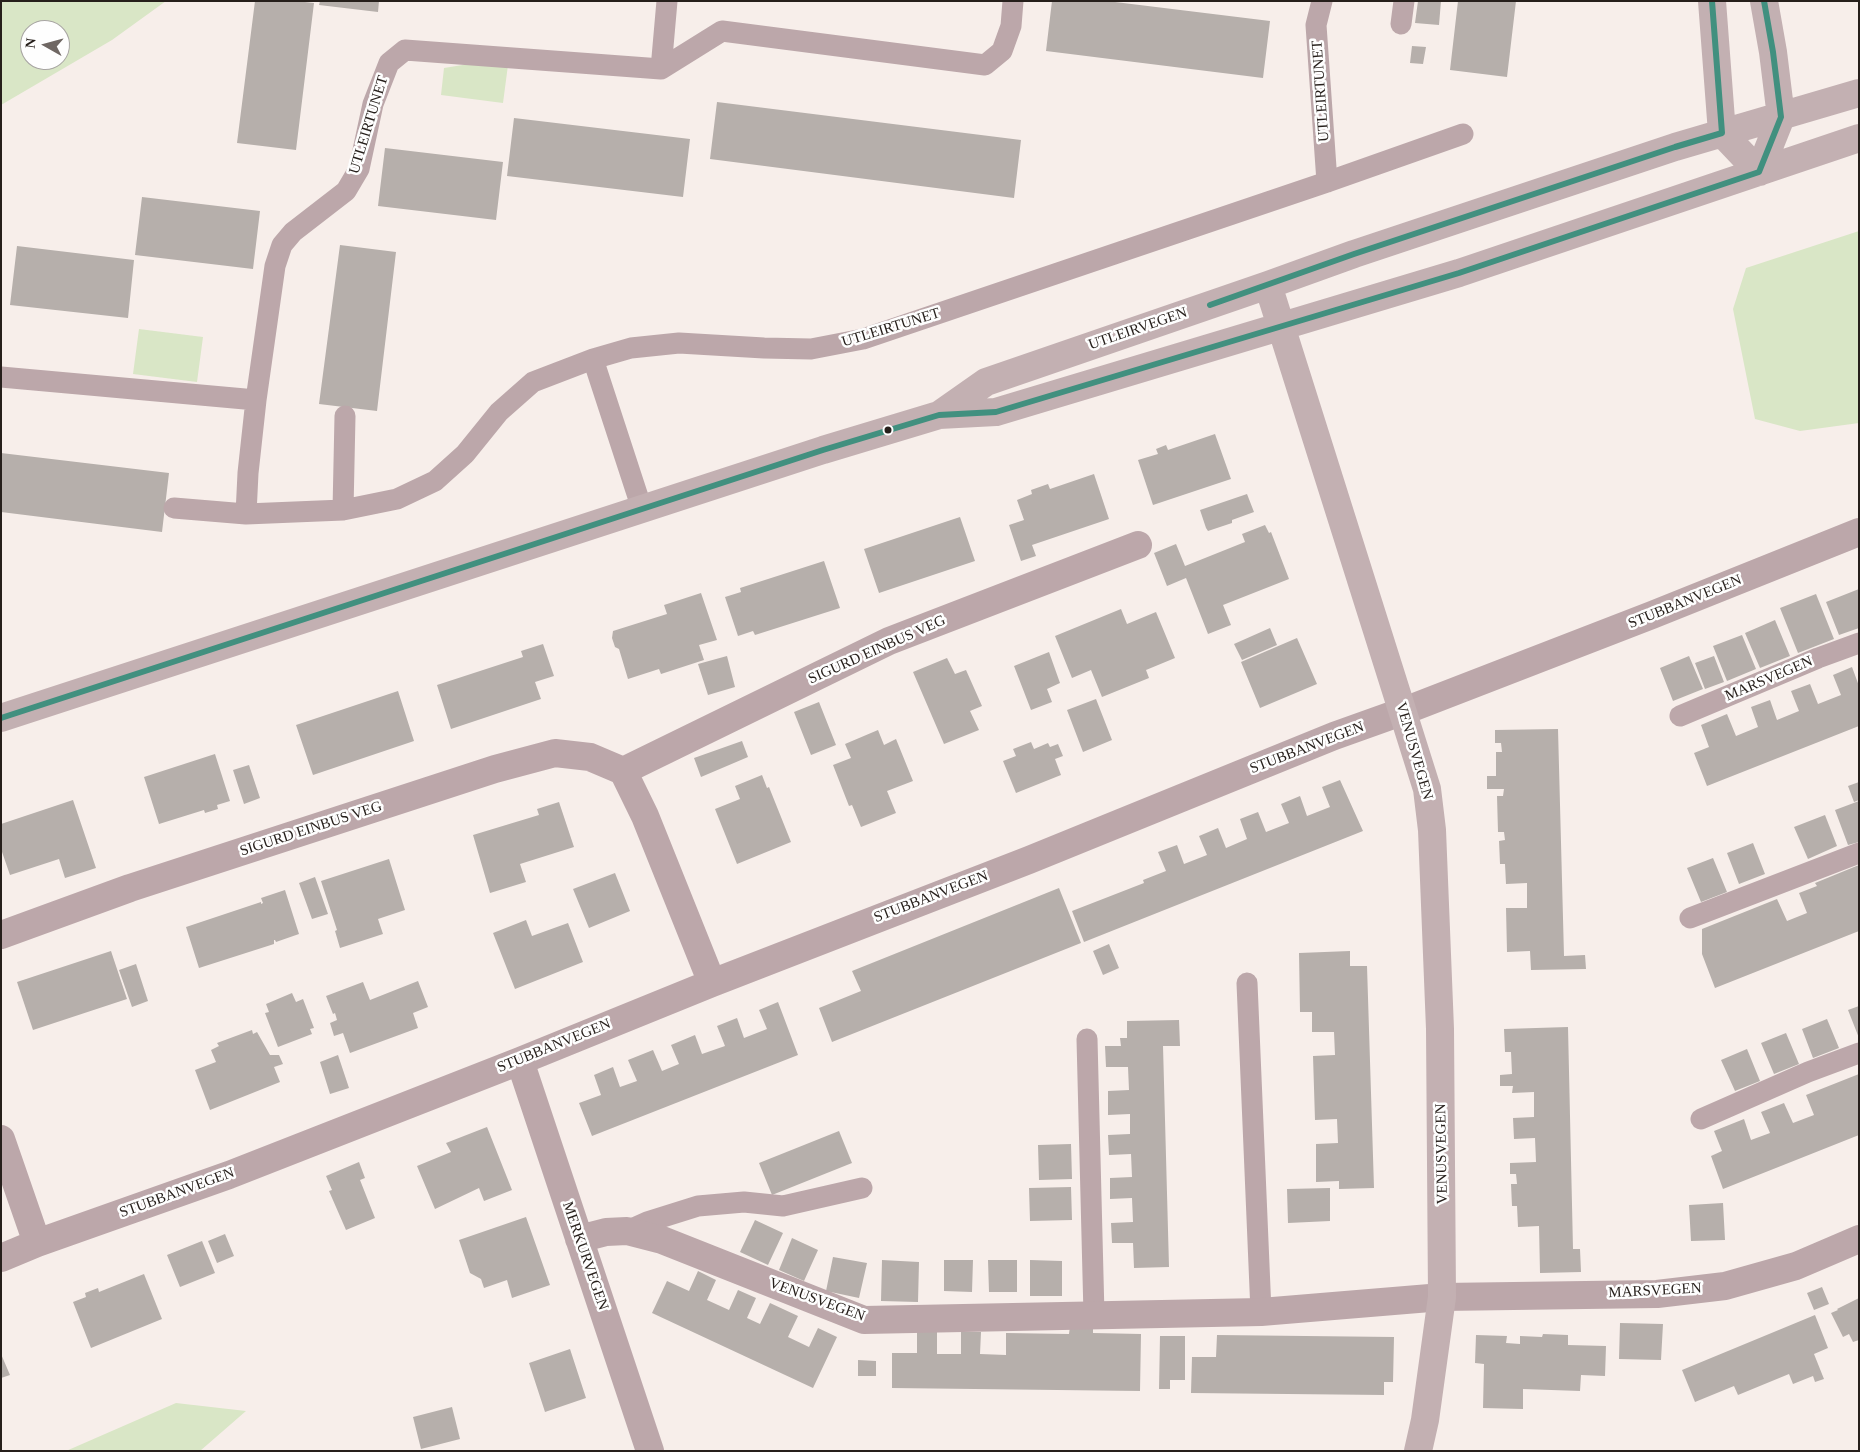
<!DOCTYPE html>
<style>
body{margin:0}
#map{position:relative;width:1860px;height:1452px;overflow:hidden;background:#f7eeea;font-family:Georgia,serif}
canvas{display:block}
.frame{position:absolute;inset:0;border:2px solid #261f1b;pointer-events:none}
.north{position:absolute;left:20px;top:20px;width:50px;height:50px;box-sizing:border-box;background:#fefefe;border:1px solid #a8a5a3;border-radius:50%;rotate:277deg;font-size:14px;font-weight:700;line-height:20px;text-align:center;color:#261f1b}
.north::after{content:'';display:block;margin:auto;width:18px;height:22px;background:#6f6763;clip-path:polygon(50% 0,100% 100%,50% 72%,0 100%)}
</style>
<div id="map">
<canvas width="1860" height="1452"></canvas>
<div class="frame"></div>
<div class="north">N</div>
</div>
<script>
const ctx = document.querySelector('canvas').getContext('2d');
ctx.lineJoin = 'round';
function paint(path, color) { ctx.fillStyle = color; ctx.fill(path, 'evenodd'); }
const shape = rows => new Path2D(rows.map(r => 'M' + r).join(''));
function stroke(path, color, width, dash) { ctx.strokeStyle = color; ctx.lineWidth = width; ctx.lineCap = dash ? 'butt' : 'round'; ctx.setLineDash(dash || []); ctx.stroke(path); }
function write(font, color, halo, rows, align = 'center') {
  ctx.font = font + ' Georgia,serif'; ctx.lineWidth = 5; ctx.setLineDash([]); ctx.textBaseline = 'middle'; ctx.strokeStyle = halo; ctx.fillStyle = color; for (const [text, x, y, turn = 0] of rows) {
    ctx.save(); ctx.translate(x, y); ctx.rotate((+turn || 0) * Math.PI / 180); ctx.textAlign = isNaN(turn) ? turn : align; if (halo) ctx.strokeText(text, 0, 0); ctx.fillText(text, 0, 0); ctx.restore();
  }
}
const green = shape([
 [1,1,166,1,112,40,1,105],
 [30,30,60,30,60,60,30,60],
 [481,62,508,65,503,103,441,95,444,68],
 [1859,231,1859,423,1800,431,1755,419,1733,309,1746,268],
 [139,329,203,337,197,382,133,374],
 [176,1403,246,1411,200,1451,66,1451]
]);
const building = shape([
 [255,1,296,1,314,3,296,150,237,143],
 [320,1,379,1,378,12,319,5],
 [1052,1,1107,1,1270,21,1263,78,1046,51],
 [1418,1,1441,1,1439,25,1415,23],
 [1458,1,1516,1,1507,77,1450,70],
 [1412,46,1426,47,1423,64,1410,63],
 [717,102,1021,140,1014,198,710,159],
 [514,118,690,139,683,197,507,176],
 [385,148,503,162,496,220,378,206],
 [142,197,260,211,253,269,135,255],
 [340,245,396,252,377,411,319,404],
 [17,246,134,260,128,318,10,305],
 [1215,434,1231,479,1153,505,1138,460,1158,454,1156,449,1166,445,1168,450],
 [1,453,169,473,162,532,1,512],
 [1094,474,1109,519,1032,545,1036,556,1021,561,1009,525,1024,520,1017,500,1032,494,1031,490,1048,484,1050,489],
 [1247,494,1254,512,1232,520,1232,523,1208,531,1206,528,1200,510],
 [960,517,975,561,879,593,864,549],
 [1265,525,1269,533,1271,532,1289,579,1223,605,1231,625,1208,634,1186,578,1167,586,1154,553,1176,544,1185,566,1245,542,1242,534],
 [824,561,840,608,755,635,753,631,738,636,725,597,741,592,740,588],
 [1859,589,1859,628,1839,635,1826,602],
 [701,593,717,640,699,645,704,660,661,674,659,669,628,679,619,649,615,647,612,638,613,631,667,614,664,605],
 [1816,594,1834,639,1798,653,1780,608],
 [1121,609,1127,624,1156,612,1175,658,1146,670,1149,678,1102,697,1091,670,1072,678,1055,636],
 [1775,620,1790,656,1760,668,1745,633],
 [1270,628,1277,645,1242,660,1234,644],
 [1742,635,1756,669,1727,681,1713,646],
 [1297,638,1317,684,1260,708,1241,662],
 [543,644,554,676,535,682,541,699,451,729,437,685,523,657,521,651],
 [1049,652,1060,683,1047,689,1052,702,1031,710,1014,666],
 [727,656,735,687,708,695,698,664],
 [1689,656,1703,689,1673,701,1660,668],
 [1714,656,1724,682,1705,689,1695,663],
 [947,658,955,674,966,670,982,706,970,711,979,730,944,744,913,672],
 [1852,667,1859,686,1859,726,1707,786,1694,753,1709,747,1701,725,1727,714,1736,736,1758,727,1751,707,1770,700,1777,720,1799,711,1791,691,1810,684,1818,704,1841,695,1833,675],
 [398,691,414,741,313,775,296,725],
 [1096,699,1112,740,1083,752,1067,710],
 [819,702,836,745,811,755,794,712],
 [1558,729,1564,956,1585,955,1586,969,1531,970,1530,951,1507,952,1506,908,1527,908,1527,883,1506,884,1505,864,1500,864,1499,841,1505,840,1504,832,1498,832,1497,796,1503,796,1504,789,1487,789,1487,776,1496,776,1496,752,1502,752,1501,743,1495,743,1495,730],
 [878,730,884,745,896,739,913,781,887,791,896,813,861,827,852,805,849,806,833,765,851,758,845,744],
 [742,741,748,757,701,777,694,758],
 [1031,742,1034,749,1048,743,1050,747,1058,744,1063,756,1055,759,1061,775,1016,793,1003,761,1016,756,1013,749],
 [215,754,230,801,217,805,218,809,205,813,204,810,159,824,144,777],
 [249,765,260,798,244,804,233,770],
 [762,775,767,788,769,787,791,842,737,864,715,809,740,799,735,786],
 [1340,780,1363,831,1084,942,1072,911,1144,883,1143,880,1166,871,1158,852,1177,845,1184,864,1207,855,1199,836,1218,828,1226,848,1247,839,1240,819,1258,812,1266,832,1289,823,1281,804,1300,796,1307,816,1330,807,1322,787],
 [1859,782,1859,800,1854,802,1848,786],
 [73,800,96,868,65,878,59,859,10,875,1,849,1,824],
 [1859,801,1859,842,1848,845,1835,810],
 [559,802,574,847,520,864,526,882,490,893,473,835,539,815,537,809],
 [1825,815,1837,846,1808,859,1794,827],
 [1753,843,1765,874,1739,884,1727,853],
 [1713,858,1727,892,1701,902,1687,868],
 [389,859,405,910,378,919,383,934,340,948,335,931,337,930,321,881],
 [1859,865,1859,931,1715,988,1702,954,1702,929,1777,899,1787,921,1807,913,1799,893,1817,886,1815,883],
 [615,873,630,911,589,928,573,889],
 [315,877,328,914,312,919,299,883],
 [1059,888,1081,943,832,1042,819,1008,861,991,852,971],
 [285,890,299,934,276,942,275,940,274,940,274,944,199,968,186,927,261,902,261,904,263,903,261,898],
 [526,920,532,936,568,923,583,962,515,989,493,933],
 [1109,944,1119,968,1103,975,1093,951],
 [111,951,127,999,33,1030,17,982],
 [1350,951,1350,966,1367,966,1374,1188,1339,1189,1339,1181,1316,1182,1316,1144,1338,1143,1337,1119,1315,1120,1313,1056,1335,1055,1334,1032,1312,1032,1312,1012,1300,1012,1299,953],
 [136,964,148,1001,132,1007,119,970],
 [418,981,428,1007,413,1013,418,1028,350,1053,343,1033,334,1036,330,1023,337,1020,335,1013,333,1014,326,996,363,982,370,1000],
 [292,993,296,1002,303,999,314,1028,310,1029,312,1034,278,1047,265,1013,269,1012,266,1004],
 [778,1002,798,1055,592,1136,579,1103,601,1095,594,1075,613,1067,620,1087,637,1081,628,1060,653,1050,662,1071,679,1064,671,1045,695,1035,702,1054,725,1046,717,1026,737,1018,744,1038,767,1029,759,1010],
 [1859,1006,1859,1038,1848,1010],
 [1827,1019,1839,1048,1813,1058,1802,1029],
 [1179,1020,1180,1046,1163,1046,1169,1267,1134,1268,1133,1243,1112,1243,1111,1223,1133,1222,1132,1198,1110,1199,1110,1178,1132,1177,1131,1154,1109,1155,1108,1135,1130,1134,1130,1114,1108,1115,1108,1091,1129,1090,1128,1067,1106,1067,1105,1046,1121,1046,1120,1038,1127,1038,1127,1021],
 [1568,1027,1573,1249,1580,1249,1581,1272,1540,1273,1539,1226,1518,1227,1517,1206,1512,1206,1511,1184,1517,1184,1516,1174,1510,1174,1510,1163,1536,1162,1535,1138,1514,1139,1513,1118,1534,1117,1534,1092,1512,1093,1513,1086,1500,1086,1500,1075,1512,1074,1511,1052,1505,1052,1504,1029],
 [252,1030,253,1034,257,1032,270,1055,279,1055,283,1064,274,1067,280,1082,210,1110,195,1070,216,1062,211,1050,219,1046,217,1043],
 [1786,1033,1799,1064,1774,1074,1761,1043],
 [1747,1049,1760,1081,1735,1091,1721,1060],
 [338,1055,349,1088,330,1094,320,1062],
 [1859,1074,1859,1135,1723,1189,1711,1156,1722,1151,1714,1131,1744,1119,1751,1140,1770,1133,1761,1112,1784,1103,1793,1123,1814,1115,1806,1095],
 [487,1127,512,1190,484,1201,479,1188,435,1209,417,1166,451,1152,446,1143],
 [839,1131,852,1163,772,1195,759,1163],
 [1071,1144,1072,1179,1039,1180,1038,1145],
 [359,1162,365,1178,360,1180,375,1218,346,1230,329,1191,332,1190,326,1176],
 [1071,1187,1072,1220,1030,1221,1029,1188],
 [1330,1188,1330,1221,1288,1223,1287,1189],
 [1723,1203,1725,1240,1691,1241,1689,1205],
 [526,1217,550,1285,512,1298,507,1280,484,1288,481,1279,470,1273,459,1240],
 [755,1220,783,1233,768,1265,740,1252],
 [225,1234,234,1256,217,1263,208,1241],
 [792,1238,818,1250,804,1281,779,1270],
 [202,1241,215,1273,180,1287,167,1255],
 [833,1257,867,1263,859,1298,826,1291],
 [882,1260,919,1262,918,1302,881,1301],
 [944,1260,973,1260,972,1292,944,1291],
 [988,1260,1017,1260,1017,1292,989,1292],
 [1030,1260,1062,1261,1062,1296,1030,1296],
 [698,1271,716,1280,707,1300,729,1310,738,1290,756,1298,747,1318,760,1324,770,1303,798,1316,788,1337,809,1347,818,1328,837,1337,813,1388,652,1313,667,1281,689,1291],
 [144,1274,162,1319,91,1348,73,1302,86,1297,85,1293,98,1288,99,1292],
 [1822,1287,1829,1304,1814,1310,1807,1293],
 [1859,1298,1859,1340,1853,1342,1849,1334,1843,1337,1831,1313,1838,1310,1837,1309],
 [1815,1315,1828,1348,1814,1354,1824,1379,1815,1382,1813,1376,1793,1384,1789,1374,1738,1395,1734,1386,1695,1402,1682,1370],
 [1620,1323,1663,1324,1661,1360,1619,1359],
 [1070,1326,1093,1326,1093,1333,1141,1334,1140,1391,892,1388,892,1353,917,1353,917,1332,937,1332,937,1354,961,1354,961,1332,981,1332,980,1354,1006,1355,1006,1333,1069,1334],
 [1543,1334,1568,1335,1568,1345,1606,1346,1605,1376,1581,1375,1580,1391,1523,1389,1523,1409,1483,1408,1484,1364,1475,1363,1476,1335,1507,1336,1506,1343,1520,1344,1520,1336,1542,1337],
 [1217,1335,1394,1337,1393,1382,1384,1382,1384,1395,1191,1393,1192,1357,1216,1357],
 [1160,1336,1185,1336,1185,1380,1170,1380,1170,1389,1159,1389],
 [570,1349,586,1398,545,1412,529,1363],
 [1,1354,10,1375,1,1378],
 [858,1360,876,1361,876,1376,858,1376],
 [452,1407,460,1439,421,1449,413,1417]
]);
const lane = shape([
 [1322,1,1316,25,1327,182],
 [1401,24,1404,1],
 [661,69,667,1],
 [1,377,256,400,248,473,246,514],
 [256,400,275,266,282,245,293,232,346,191,359,169,373,104,389,63,405,50,661,69,722,31,985,65,1002,51,1011,26,1013,1],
 [174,508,246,514,343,510,397,499,435,481,465,454,499,412,533,382,593,359],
 [642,509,593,359,631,348,679,343,764,348,811,349,863,339,1327,182,1463,134],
 [343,510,345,416],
 [1680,716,1818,658,1859,643],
 [1690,918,1859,853],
 [1247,983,1261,1312],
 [1087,1039,1094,1315],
 [1701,1119,1808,1072,1859,1053],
 [627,1231,647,1222,698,1206,744,1202,783,1206,862,1188]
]);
const street = shape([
 [623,771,889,641,1138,545],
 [1,935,130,888,495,769,555,753,590,757,623,771,645,816,712,983],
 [520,1061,650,1451],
 [1,1139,37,1243],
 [579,1239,606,1232,627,1231,662,1240,864,1320,1261,1312,1442,1297,1657,1294,1725,1286,1796,1266,1859,1239],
 [1,1258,37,1243,229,1175,520,1061,712,983,1029,860,1334,736,1404,711,1652,615,1859,532]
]);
const secondary = shape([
 [1712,1,1722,133,1759,172],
 [1759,172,1781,117,1773,52,1764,1],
 [1268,285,1427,789,1432,830,1440,1029,1442,1297,1425,1420,1418,1451],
 [939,415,986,382,1268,285,1354,254,1675,147,1859,93],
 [1,718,823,450,939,415,996,412,1459,273,1859,138]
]);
const bus1 = shape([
 [1210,305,1354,254,1675,147,1722,133,1712,1],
 [1,718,823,450,939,415,996,412,1459,273,1759,172,1781,117,1773,52,1764,1]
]);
const markers = [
 [888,430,4.5,"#261f1b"]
];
const streetNames = [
 ["UTLEIRTUNET",1321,91,-94],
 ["UTLEIRTUNET",369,125,-73],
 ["UTLEIRTUNET",891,328,-17],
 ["UTLEIRVEGEN",1138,329,-19],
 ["STUBBANVEGEN",1685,602,-22],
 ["SIGURD EINBUS VEG",877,650,-24],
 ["MARSVEGEN",1769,679,-23],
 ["STUBBANVEGEN",1307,748,-21],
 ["VENUSVEGEN",1414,751,74],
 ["SIGURD EINBUS VEG",311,829,-18],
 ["STUBBANVEGEN",931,897,-21],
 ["STUBBANVEGEN",554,1046,-22],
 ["VENUSVEGEN",1442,1154,-91],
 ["STUBBANVEGEN",177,1193,-20],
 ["MERKURVEGEN",585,1256,71],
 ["MARSVEGEN",1655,1291,-3],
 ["VENUSVEGEN",817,1300,20]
];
paint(green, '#d9e6c6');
paint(building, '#b6afab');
stroke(lane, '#bca7aa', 21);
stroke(street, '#bca7aa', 28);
stroke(secondary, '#c3b0b2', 28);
stroke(bus1, '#41907f', 6);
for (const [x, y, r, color] of markers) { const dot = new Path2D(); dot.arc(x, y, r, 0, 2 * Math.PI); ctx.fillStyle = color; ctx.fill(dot); stroke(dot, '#fefefe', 2); }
write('15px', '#261f1b', '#fefefe', streetNames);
</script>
